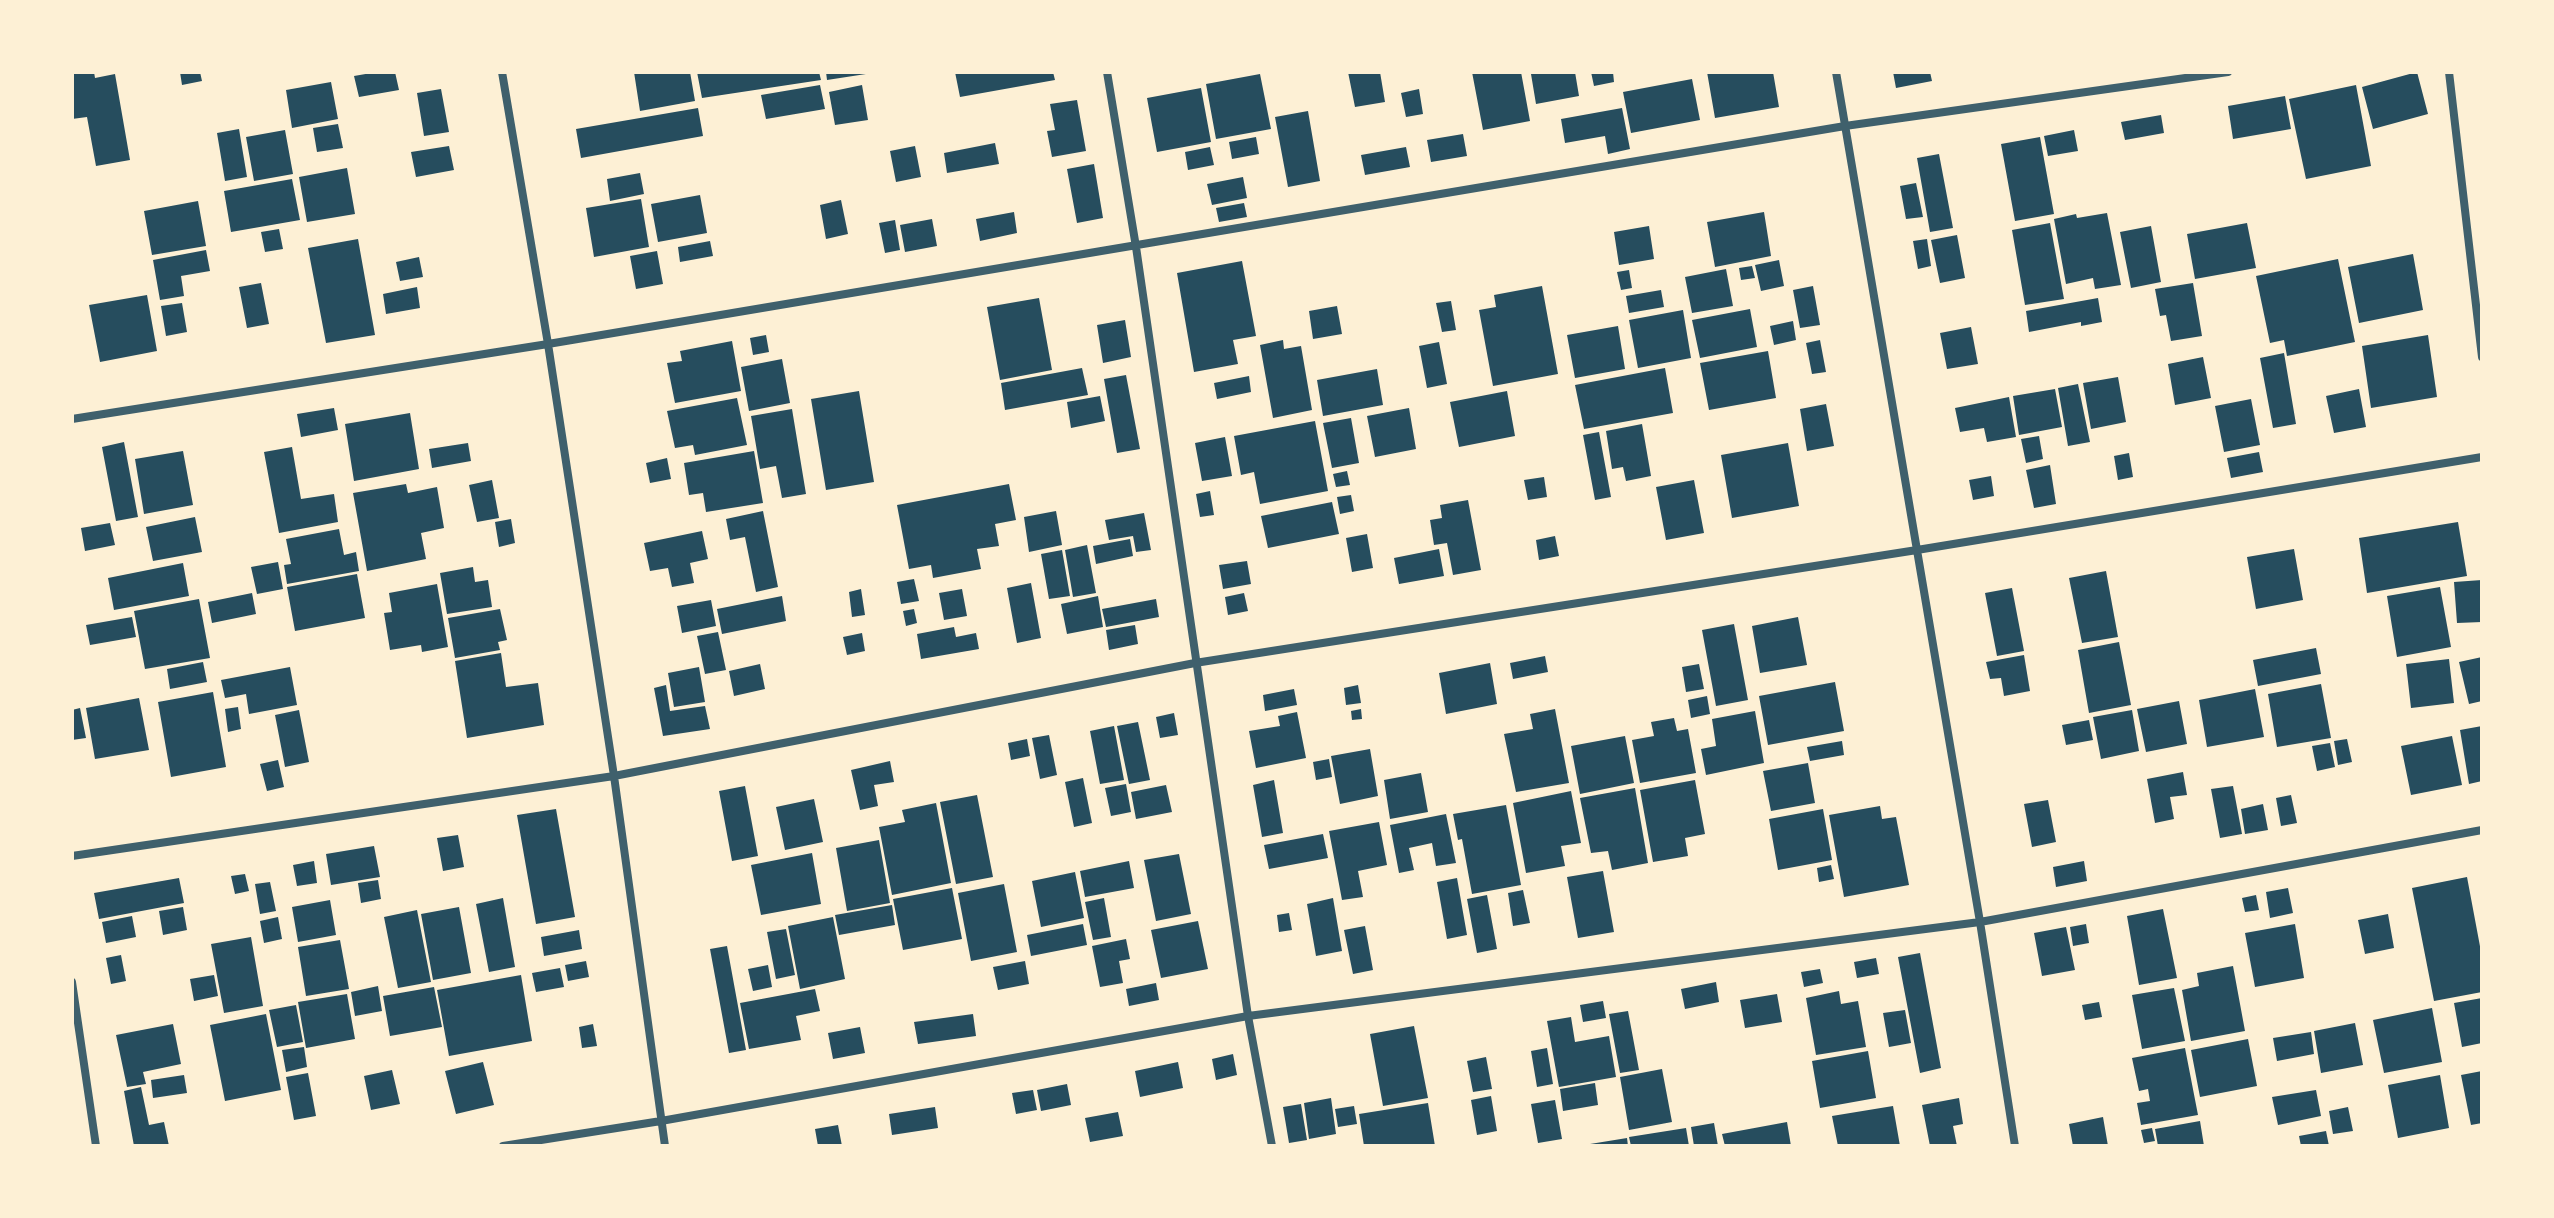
<!DOCTYPE html>
<style>
body{margin:0}
#map{position:relative;width:2554px;height:1218px;overflow:hidden;background:#fdf0d5;font-family:Raleway,sans-serif}
canvas{display:block}
.frame{position:absolute;inset:0;border:74px solid #fdf0d5;pointer-events:none}
</style>
<div id="map">
<canvas width="2554" height="1218"></canvas>
<div class="frame"></div>
</div>
<script>
const ctx = document.querySelector('canvas').getContext('2d');
ctx.lineJoin = 'round';
function paint(path, color) { ctx.fillStyle = color; ctx.fill(path, 'evenodd'); }
const shape = rows => new Path2D(rows.map(r => 'M' + r).join(''));
function stroke(path, color, width, dash) { ctx.strokeStyle = color; ctx.lineWidth = width; ctx.lineCap = dash ? 'butt' : 'round'; ctx.setLineDash(dash || []); ctx.stroke(path); }
const building = shape([
 [72,72,94,72,95,78,115,74,130,160,96,166,87,117,72,119],
 [180,72,200,72,202,81,182,85],
 [377,72,395,72,399,90,359,97,354,76],
 [634,72,690,72,695,101,640,111],
 [697,72,819,72,821,80,702,98],
 [826,72,866,72,866,74,827,80],
 [955,72,1053,72,1055,80,960,97],
 [1348,72,1380,72,1385,102,1355,107],
 [1472,72,1521,72,1530,121,1483,130],
 [1541,72,1575,72,1579,96,1536,104,1531,74],
 [1591,72,1613,72,1614,82,1594,86],
 [1707,72,1773,72,1779,107,1715,118],
 [1893,72,1930,72,1932,81,1896,88],
 [2417,72,2428,114,2373,129,2362,87],
 [1260,74,1271,129,1216,139,1206,84],
 [1692,79,1700,120,1631,133,1623,92],
 [331,82,338,119,292,128,286,90],
 [820,85,825,109,766,119,761,95],
 [862,85,868,120,835,125,829,92],
 [2356,85,2371,166,2306,179,2289,99],
 [1201,88,1211,142,1157,152,1147,98],
 [441,89,449,132,424,136,417,93],
 [1419,89,1423,114,1406,117,1401,93],
 [2285,96,2291,129,2233,139,2228,106],
 [1077,100,1086,151,1052,157,1047,131,1055,130,1050,104],
 [698,108,703,136,581,158,576,129],
 [1622,108,1630,149,1608,154,1605,136,1565,143,1561,119],
 [1308,111,1320,181,1288,187,1275,117],
 [2161,115,2164,133,2125,140,2121,122],
 [338,124,343,148,317,152,313,128],
 [239,129,247,177,225,181,217,133],
 [285,130,293,174,254,181,246,137],
 [2074,130,2078,151,2048,156,2044,136],
 [1463,134,1467,156,1431,162,1427,140],
 [1256,137,1259,154,1232,159,1229,142],
 [2040,137,2054,214,2015,221,2001,144],
 [995,143,999,164,947,173,944,153],
 [449,146,454,170,416,177,411,152],
 [915,146,921,177,896,182,890,151],
 [1210,147,1214,165,1188,170,1185,152],
 [1406,147,1410,167,1365,175,1361,155],
 [1939,154,1953,228,1930,232,1917,158],
 [1094,164,1103,218,1077,223,1067,169],
 [347,168,355,214,307,222,299,177],
 [640,173,644,194,610,201,607,179],
 [1243,177,1247,198,1212,205,1207,184],
 [292,179,300,220,231,232,224,191],
 [1916,183,1923,217,1906,219,1900,186],
 [700,195,707,233,658,242,651,204],
 [641,199,649,247,594,257,586,208],
 [841,200,848,234,826,239,820,205],
 [198,201,206,246,152,255,144,211],
 [1244,203,1247,217,1219,222,1216,208],
 [1014,212,1017,233,980,241,976,219],
 [1764,212,1771,256,1715,267,1707,222],
 [2107,213,2121,285,2095,289,2093,278,2066,284,2054,219,2076,214,2077,218],
 [932,219,937,246,905,252,900,225],
 [895,220,900,250,885,253,879,223],
 [2050,223,2064,299,2025,305,2012,230],
 [2247,223,2256,268,2195,279,2187,234],
 [1649,226,1654,259,1619,265,1614,232],
 [2151,226,2161,282,2131,288,2120,232],
 [279,229,283,249,265,252,261,232],
 [1957,235,1965,278,1940,283,1931,240],
 [358,239,375,335,326,343,308,248],
 [1927,239,1931,266,1918,269,1913,241],
 [710,241,713,256,680,262,678,247],
 [206,250,210,271,181,276,184,296,160,300,153,260],
 [657,251,663,284,636,289,630,256],
 [2413,254,2423,310,2359,323,2348,267],
 [419,257,423,277,400,281,396,262],
 [2338,259,2355,342,2287,356,2284,340,2270,343,2256,276],
 [1779,260,1784,286,1761,291,1755,265],
 [1242,261,1256,336,1233,340,1238,364,1194,372,1177,273],
 [1752,266,1755,278,1741,280,1739,268],
 [1726,269,1733,306,1692,313,1685,277],
 [1629,270,1632,288,1621,290,1617,272],
 [261,283,269,324,247,328,239,287],
 [2193,283,2202,336,2171,341,2166,315,2160,316,2155,289],
 [1542,286,1558,374,1493,386,1479,310,1496,307,1494,295],
 [1813,286,1820,325,1800,328,1793,290],
 [417,287,420,308,386,314,383,294],
 [1661,290,1664,307,1629,313,1626,296],
 [147,295,157,351,100,362,89,305],
 [1039,298,1052,370,1000,380,987,307],
 [2098,298,2102,322,2081,326,2081,322,2029,332,2026,311],
 [1451,301,1456,330,1442,332,1436,303],
 [182,303,187,332,166,336,161,306],
 [1337,306,1342,334,1313,339,1309,311],
 [1750,309,1757,347,1700,358,1692,320],
 [1683,310,1691,358,1638,368,1629,320],
 [1125,320,1131,357,1103,363,1097,325],
 [1793,321,1796,340,1774,345,1770,326],
 [1618,326,1625,369,1575,378,1567,335],
 [1971,327,1978,364,1947,369,1940,333],
 [766,335,769,352,753,355,750,338],
 [2428,335,2437,397,2371,408,2362,346],
 [1283,340,1284,349,1301,346,1312,410,1273,418,1260,345],
 [1820,340,1826,372,1812,374,1806,343],
 [732,341,741,391,675,403,667,363,682,361,680,351],
 [1439,342,1447,384,1427,388,1419,346],
 [1768,351,1776,398,1709,410,1700,363],
 [2284,353,2296,424,2273,428,2260,358],
 [2203,357,2211,398,2175,405,2168,364],
 [782,359,790,403,749,411,741,367],
 [1082,368,1088,395,1005,410,1001,383],
 [1665,368,1673,413,1584,429,1575,385],
 [1377,369,1383,405,1323,416,1317,380],
 [1126,375,1140,449,1117,453,1104,379],
 [1249,376,1251,392,1217,399,1214,383],
 [2118,377,2126,422,2091,429,2083,383],
 [2078,384,2090,442,2068,446,2058,388],
 [2055,389,2062,427,2019,435,2013,396],
 [2359,389,2366,427,2334,433,2326,396],
 [859,391,874,482,826,490,811,399],
 [1507,391,1515,436,1459,447,1450,402],
 [1100,396,1105,421,1071,428,1067,402],
 [2009,397,2016,437,1987,442,1984,428,1960,432,1955,408],
 [737,398,747,445,695,455,693,445,675,448,667,411],
 [2251,399,2260,445,2224,452,2215,406],
 [1826,404,1834,446,1807,451,1800,409],
 [334,408,338,430,301,437,297,414],
 [1409,408,1416,449,1375,457,1367,416],
 [792,409,806,494,782,498,776,466,760,469,751,416],
 [410,413,419,469,354,481,345,424],
 [1351,418,1359,463,1332,468,1323,423],
 [1315,421,1328,491,1260,504,1254,472,1241,475,1234,436],
 [1642,424,1651,476,1626,481,1623,467,1612,469,1606,431],
 [1599,432,1611,497,1595,500,1583,435],
 [2039,436,2043,459,2026,463,2021,439],
 [1225,437,1232,476,1202,481,1195,443],
 [124,442,138,517,116,521,102,447],
 [468,443,471,461,432,468,429,449],
 [1788,443,1799,506,1732,518,1721,455],
 [292,447,301,499,334,494,338,522,279,533,264,452],
 [183,451,193,505,144,514,135,459],
 [754,451,763,503,706,512,703,493,689,495,684,463],
 [2259,452,2263,472,2231,478,2227,458],
 [2129,453,2133,477,2118,480,2114,456],
 [667,458,671,479,650,483,646,463],
 [2050,465,2056,504,2034,508,2026,470],
 [1347,471,1350,485,1336,487,1333,474],
 [1991,476,1994,496,1973,500,1969,480],
 [1544,477,1547,497,1528,500,1524,480],
 [492,480,499,518,477,522,469,485],
 [1694,480,1704,533,1666,540,1656,487],
 [406,484,408,493,437,487,444,528,421,533,426,559,367,571,353,493],
 [1009,484,1016,520,995,524,999,546,977,549,981,569,933,578,931,565,909,569,897,505],
 [1210,491,1214,515,1200,517,1196,494],
 [1351,495,1354,511,1340,514,1337,497],
 [1468,500,1481,570,1453,575,1447,543,1434,545,1430,520,1442,518,1440,505],
 [1332,502,1339,534,1268,548,1261,516],
 [763,511,778,587,756,592,745,537,730,540,726,519],
 [1056,511,1062,545,1029,552,1024,517],
 [1144,513,1151,550,1136,552,1133,536,1109,540,1105,520],
 [195,517,202,552,153,561,146,527],
 [511,519,515,543,499,547,495,522],
 [2458,522,2467,576,2367,593,2359,538],
 [110,523,115,545,85,551,81,528],
 [339,529,344,555,356,552,359,571,287,584,284,565,291,564,286,539],
 [702,531,708,559,690,563,694,583,672,587,668,568,650,571,644,543],
 [1367,534,1373,568,1352,572,1346,538],
 [1555,536,1559,556,1539,560,1536,540],
 [1130,539,1133,556,1096,564,1093,546],
 [1087,545,1096,593,1073,597,1065,550],
 [1439,549,1444,576,1399,584,1394,558],
 [2294,549,2303,600,2256,609,2247,557],
 [1062,550,1070,596,1049,599,1041,554],
 [1247,561,1251,584,1223,589,1219,565],
 [278,562,283,589,257,594,251,567],
 [183,563,189,596,114,610,108,578],
 [473,567,475,582,488,580,492,607,447,614,440,573],
 [2106,571,2118,637,2082,643,2069,578],
 [357,574,365,618,295,631,287,587],
 [914,579,919,601,901,604,897,582],
 [2482,580,2482,622,2457,623,2454,582],
 [1031,583,1041,638,1017,643,1007,588],
 [437,584,448,647,422,652,421,645,390,650,384,613,392,612,389,593],
 [2440,587,2451,647,2397,657,2387,596],
 [2012,588,2024,651,1997,656,1985,593],
 [861,589,865,615,852,617,849,592],
 [962,589,967,616,944,620,939,593],
 [252,593,256,614,212,623,208,602],
 [1244,593,1248,611,1228,615,1225,597],
 [782,596,786,621,722,634,717,609],
 [1098,596,1103,627,1067,634,1061,604],
 [199,599,210,658,145,669,134,611],
 [1156,599,1159,617,1106,627,1102,609],
 [711,600,716,626,682,633,677,606],
 [500,609,507,640,498,642,500,650,455,658,448,618],
 [914,609,917,623,906,626,903,611],
 [132,617,136,637,90,645,86,625],
 [1798,617,1807,665,1760,673,1752,626],
 [1734,624,1748,700,1716,706,1702,630],
 [1135,625,1138,644,1109,650,1106,630],
 [954,627,956,637,976,633,979,649,921,659,917,634],
 [718,632,726,670,705,674,697,636],
 [862,633,865,651,847,655,843,637],
 [2119,642,2131,705,2089,713,2078,650],
 [2316,648,2321,674,2258,686,2253,660],
 [501,653,506,687,538,683,544,725,467,738,455,661],
 [2024,655,2030,691,2004,696,2001,678,1990,679,1986,662],
 [1545,656,1548,672,1513,679,1510,663],
 [2482,657,2482,701,2469,704,2459,662],
 [2449,659,2454,703,2411,708,2406,664],
 [203,662,207,682,170,689,167,669],
 [1490,663,1497,704,1446,714,1439,673],
 [760,664,765,689,734,696,729,671],
 [1699,664,1704,689,1686,692,1682,667],
 [290,667,297,705,249,714,246,694,225,698,221,680],
 [699,667,705,702,674,707,668,673],
 [1835,682,1844,731,1768,745,1759,696],
 [2321,684,2331,738,2277,747,2268,694],
 [666,685,670,711,705,706,710,729,663,736,654,688],
 [1358,685,1361,703,1346,705,1344,688],
 [1294,689,1297,705,1265,711,1263,695],
 [2255,689,2264,737,2207,747,2199,700],
 [213,692,226,767,171,777,158,702],
 [1707,696,1710,714,1691,718,1688,700],
 [139,698,149,750,95,759,86,708],
 [2179,701,2187,744,2146,752,2137,709],
 [238,707,241,729,228,732,225,709],
 [80,708,86,738,72,740,72,710],
 [1361,709,1362,719,1352,720,1351,711],
 [1555,709,1569,783,1516,792,1504,734,1533,729,1530,714],
 [299,710,309,762,285,767,275,715],
 [2132,710,2139,751,2101,759,2093,717],
 [1755,711,1764,763,1706,775,1701,749,1716,746,1712,719],
 [1297,712,1306,758,1256,768,1249,731,1280,726,1278,716],
 [1174,713,1178,735,1160,738,1156,717],
 [1674,718,1677,731,1688,729,1696,773,1640,783,1632,740,1654,736,1651,722],
 [2089,720,2093,740,2066,745,2062,725],
 [1138,722,1150,780,1129,784,1117,726],
 [1114,726,1124,780,1100,784,1090,731],
 [2482,726,2482,781,2469,784,2460,730],
 [1049,735,1057,775,1040,779,1032,738],
 [1625,736,1634,783,1580,794,1571,746],
 [2452,736,2462,785,2411,795,2401,746],
 [1027,739,1030,756,1011,760,1008,743],
 [2347,739,2352,762,2338,765,2334,741],
 [1842,741,1844,755,1810,761,1807,747],
 [2330,743,2335,767,2317,771,2312,746],
 [1370,749,1378,796,1340,804,1331,756],
 [1329,759,1332,777,1316,780,1313,762],
 [278,760,284,787,267,791,260,764],
 [890,761,894,782,874,785,878,806,860,810,851,770],
 [1808,763,1815,803,1771,811,1763,771],
 [2183,772,2187,795,2170,797,2174,819,2155,823,2147,779],
 [1421,773,1428,812,1390,819,1384,780],
 [1083,778,1092,823,1074,827,1065,782],
 [1274,780,1283,833,1262,837,1253,785],
 [1695,780,1705,834,1685,838,1688,856,1653,862,1640,790],
 [1126,784,1131,812,1111,816,1105,788],
 [1166,785,1172,812,1136,819,1131,792],
 [745,786,758,856,732,861,719,791],
 [2233,786,2242,834,2220,838,2211,789],
 [1635,788,1648,863,1612,870,1608,851,1591,853,1580,798],
 [1571,791,1581,843,1561,846,1565,866,1526,873,1513,803],
 [977,795,993,877,956,884,940,802],
 [2291,795,2297,823,2281,826,2276,798],
 [814,799,823,842,785,850,776,807],
 [2048,800,2056,842,2032,847,2024,804],
 [936,803,951,883,892,895,879,827,905,822,902,810],
 [2263,804,2268,830,2245,834,2241,809],
 [1506,805,1521,885,1472,894,1462,839,1458,840,1453,814],
 [1880,806,1882,819,1896,817,1909,885,1844,897,1829,815],
 [556,809,575,917,536,924,517,815],
 [1823,809,1832,860,1778,870,1769,819],
 [1446,814,1456,863,1436,866,1432,843,1409,848,1414,870,1399,873,1390,825],
 [1379,822,1387,865,1358,871,1363,897,1342,900,1329,831],
 [1323,834,1328,858,1269,869,1264,845],
 [458,835,464,867,443,871,437,838],
 [879,840,890,903,847,911,836,848],
 [374,846,380,877,331,885,326,854],
 [812,853,821,904,761,915,751,865],
 [1179,854,1191,914,1156,921,1144,860],
 [314,861,317,883,297,886,293,865],
 [1129,861,1134,888,1085,897,1080,871],
 [2084,861,2087,881,2056,887,2053,867],
 [1831,865,1834,879,1819,882,1817,868],
 [1603,871,1614,932,1578,938,1567,877],
 [1075,872,1084,918,1041,927,1032,881],
 [245,874,249,891,235,894,231,876],
 [2467,877,2482,957,2482,992,2434,1001,2412,888],
 [179,878,184,903,99,919,94,893],
 [1457,878,1467,935,1447,939,1437,882],
 [378,880,381,899,361,903,358,883],
 [270,882,276,911,260,914,255,884],
 [1004,884,1017,952,971,961,958,893],
 [952,888,962,939,903,950,893,899],
 [2288,888,2293,913,2270,918,2266,892],
 [1523,890,1530,923,1513,926,1508,893],
 [1487,895,1497,949,1477,953,1467,899],
 [2256,895,2259,910,2245,912,2242,898],
 [503,898,515,967,489,972,476,904],
 [1104,898,1111,937,1093,940,1085,902],
 [1333,898,1342,951,1316,956,1307,904],
 [330,900,336,935,298,942,292,907],
 [892,905,895,925,839,935,835,915],
 [183,907,187,930,163,935,159,911],
 [459,907,471,973,433,980,421,914],
 [2163,909,2177,978,2139,985,2127,916],
 [417,910,431,982,398,988,384,917],
 [1289,913,1292,930,1279,932,1277,915],
 [2388,914,2394,948,2365,954,2358,920],
 [132,916,136,937,106,943,102,922],
 [278,917,282,939,264,943,260,921],
 [833,917,845,979,800,989,788,926],
 [1198,921,1208,969,1161,978,1151,930],
 [1083,924,1087,945,1031,956,1027,935],
 [2086,924,2089,943,2073,946,2070,927],
 [2295,924,2304,978,2255,987,2245,933],
 [1365,926,1373,970,1353,974,1344,930],
 [2066,927,2075,970,2042,976,2034,933],
 [786,929,795,975,776,979,767,932],
 [579,930,582,949,544,956,541,937],
 [251,937,263,1006,224,1013,211,944],
 [1126,939,1130,959,1119,961,1123,983,1100,987,1092,946],
 [340,940,349,989,306,996,298,947],
 [727,946,746,1050,729,1053,710,949],
 [1920,953,1941,1068,1920,1073,1898,957],
 [121,955,126,981,111,984,106,958],
 [1876,958,1879,974,1857,978,1854,962],
 [586,961,589,977,568,981,565,965],
 [1025,961,1029,984,998,990,993,967],
 [768,965,772,987,753,991,748,969],
 [2233,966,2245,1031,2191,1041,2182,990,2199,986,2197,973],
 [560,968,564,987,536,992,532,973],
 [1820,969,1823,983,1804,987,1801,972],
 [214,975,218,996,194,1001,190,979],
 [521,975,532,1041,449,1056,437,990],
 [1716,982,1719,1002,1685,1009,1681,989],
 [1156,983,1159,1000,1129,1006,1126,989],
 [378,986,382,1011,355,1016,351,992],
 [434,987,442,1027,390,1036,383,996],
 [2174,988,2185,1041,2142,1049,2132,995],
 [815,989,820,1011,796,1016,801,1040,749,1049,740,1003],
 [1839,991,1841,1004,1858,1001,1866,1047,1816,1055,1806,998],
 [347,994,355,1039,306,1048,298,1002],
 [1777,994,1782,1022,1745,1028,1740,1000],
 [2482,998,2482,1043,2462,1047,2454,1003],
 [1603,1001,1606,1018,1583,1022,1580,1005],
 [2099,1002,2102,1017,2085,1020,2082,1005],
 [296,1005,303,1042,277,1047,269,1010],
 [2432,1008,2442,1062,2384,1073,2373,1020],
 [1905,1010,1911,1043,1889,1047,1883,1013],
 [1628,1011,1639,1070,1620,1073,1609,1014],
 [266,1014,281,1090,225,1101,210,1025],
 [973,1014,976,1036,918,1044,914,1022],
 [1571,1017,1575,1042,1609,1036,1616,1077,1559,1087,1547,1021],
 [2355,1023,2363,1065,2321,1073,2314,1031],
 [173,1024,181,1064,143,1072,146,1084,127,1087,116,1035],
 [593,1024,597,1046,582,1048,579,1027],
 [1414,1026,1428,1098,1383,1106,1370,1034],
 [860,1027,865,1053,833,1059,828,1033],
 [2311,1032,2314,1054,2277,1061,2273,1038],
 [2248,1039,2257,1086,2200,1097,2191,1050],
 [304,1047,307,1067,286,1072,282,1050],
 [1547,1048,1553,1084,1537,1087,1531,1051],
 [2185,1048,2198,1115,2141,1125,2137,1103,2150,1101,2148,1089,2139,1091,2132,1058],
 [1868,1051,1876,1098,1820,1108,1812,1061],
 [1233,1054,1237,1075,1216,1080,1212,1059],
 [1486,1057,1492,1089,1473,1092,1467,1061],
 [483,1062,494,1105,456,1114,445,1071],
 [1178,1062,1183,1088,1140,1097,1135,1071],
 [1662,1069,1672,1122,1629,1130,1620,1077],
 [392,1070,400,1104,371,1110,364,1076],
 [2482,1071,2482,1123,2471,1125,2461,1075],
 [308,1073,316,1116,294,1120,286,1077],
 [184,1075,187,1093,153,1098,151,1080],
 [2440,1075,2449,1128,2398,1138,2388,1085],
 [1595,1083,1598,1105,1563,1111,1560,1089],
 [1067,1084,1071,1105,1041,1111,1037,1090],
 [141,1087,149,1125,164,1122,169,1146,134,1146,124,1091],
 [1033,1090,1037,1110,1016,1114,1012,1093],
 [2316,1090,2321,1116,2278,1125,2272,1097],
 [1491,1096,1497,1131,1477,1135,1471,1100],
 [1331,1098,1336,1134,1309,1139,1304,1103],
 [1959,1098,1963,1124,1953,1126,1957,1146,1930,1146,1922,1105],
 [1555,1100,1562,1139,1538,1143,1531,1104],
 [1428,1103,1435,1146,1364,1146,1359,1114],
 [1301,1104,1307,1140,1289,1143,1283,1107],
 [1354,1106,1357,1124,1338,1127,1335,1109],
 [1893,1106,1900,1146,1838,1146,1832,1116],
 [935,1107,938,1128,892,1135,889,1114],
 [2348,1107,2353,1131,2333,1134,2329,1111],
 [1118,1112,1123,1136,1090,1142,1085,1118],
 [2103,1117,2108,1146,2073,1146,2069,1124],
 [2200,1121,2204,1146,2158,1146,2155,1129],
 [1787,1122,1791,1146,1725,1146,1722,1134],
 [1714,1123,1718,1146,1694,1146,1691,1127],
 [838,1125,842,1146,818,1146,815,1129],
 [1686,1128,1689,1146,1631,1146,1629,1137],
 [2152,1128,2155,1141,2144,1143,2141,1130],
 [2326,1131,2329,1146,2301,1146,2299,1136],
 [1627,1138,1628,1146,1590,1146,1590,1144]
]);
const minor = shape([
 [502,72,548,344,614,776,665,1146],
 [1107,72,1136,247,1248,1016,1272,1146],
 [1836,72,1980,922,2015,1146],
 [2449,72,2482,357],
 [72,419,548,344,1845,126,2228,72],
 [72,856,614,776,1195,663,1917,550,2482,457],
 [72,982,96,1146],
 [503,1146,661,1121,1248,1016,1980,922,2482,830]
]);
paint(building, '#264d5e');
stroke(minor, '#3f606c', 8);
</script>
